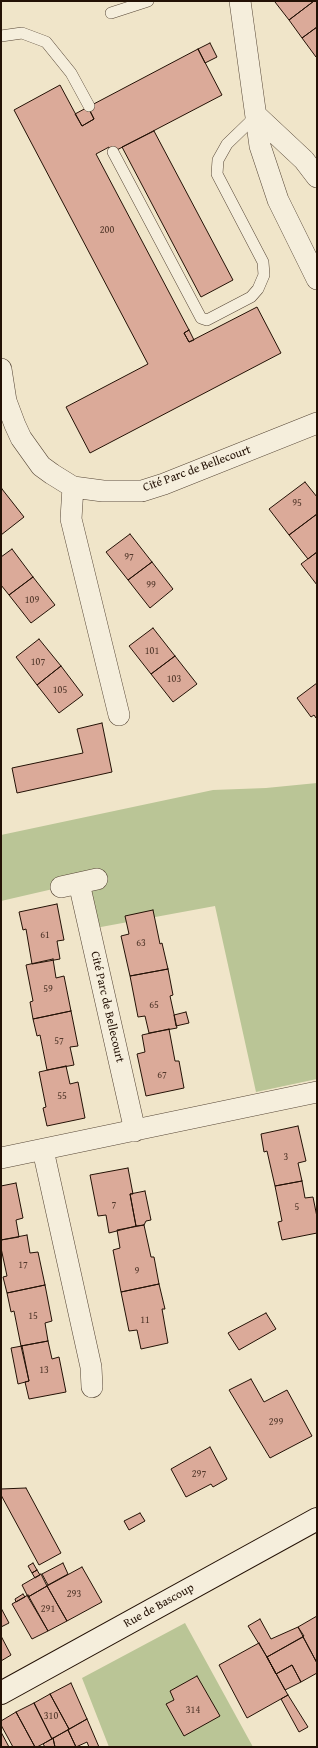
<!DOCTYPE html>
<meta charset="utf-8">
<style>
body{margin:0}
#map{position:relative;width:318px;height:1748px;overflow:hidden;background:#f0e5c9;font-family:"Gentium Book Plus",serif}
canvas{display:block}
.frame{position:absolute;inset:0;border:2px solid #231105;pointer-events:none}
</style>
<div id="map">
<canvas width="318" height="1748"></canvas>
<div class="frame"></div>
</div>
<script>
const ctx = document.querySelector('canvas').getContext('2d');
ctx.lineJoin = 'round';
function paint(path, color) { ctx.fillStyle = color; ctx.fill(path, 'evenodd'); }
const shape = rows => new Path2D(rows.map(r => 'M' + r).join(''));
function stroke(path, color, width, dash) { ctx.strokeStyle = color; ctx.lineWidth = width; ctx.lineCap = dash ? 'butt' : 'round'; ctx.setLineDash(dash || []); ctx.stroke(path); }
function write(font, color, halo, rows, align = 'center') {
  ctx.font = font + ' "Gentium Book Plus",serif'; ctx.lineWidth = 3; ctx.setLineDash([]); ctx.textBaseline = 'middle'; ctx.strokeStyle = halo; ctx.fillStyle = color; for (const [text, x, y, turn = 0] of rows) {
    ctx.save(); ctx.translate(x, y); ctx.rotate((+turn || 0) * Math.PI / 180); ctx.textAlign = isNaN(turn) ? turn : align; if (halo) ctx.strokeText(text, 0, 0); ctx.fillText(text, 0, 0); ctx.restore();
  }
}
const green = shape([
 [317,783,317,1079,256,1092,215,906,90,929,79,883,1,901,1,835,213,790,266,788],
 [185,1623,253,1747,109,1747,82,1678]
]);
const building = shape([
 [276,1,314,1,289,20,275,2,276,1],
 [314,1,317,1,317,27,302,38,289,20,314,1],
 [317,27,317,56,316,57,302,38,317,27],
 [210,43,217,57,205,63,198,49,210,43],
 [198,49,222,95,113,152,109,147,96,154,189,330,184,333,189,342,257,307,281,353,90,453,66,407,148,364,14,110,60,85,82,126,94,119,88,107,198,49],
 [88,107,94,119,82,126,75,114,88,107],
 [154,131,233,280,201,297,122,147,154,131],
 [189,330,194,340,189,342,184,333,189,330],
 [305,482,317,497,317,514,289,535,269,509,305,482],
 [2,489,24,517,1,535,1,490,2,489],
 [317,514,317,552,308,559,289,535,317,514],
 [130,534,152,562,128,580,106,552,130,534],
 [12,549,33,577,9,595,1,585,1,557,12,549],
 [317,552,317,585,301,564,317,552],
 [152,562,173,589,150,608,128,580,152,562],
 [33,577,55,605,31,623,9,595,33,577],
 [153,628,175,656,151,674,129,646,153,628],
 [39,639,61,666,37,685,16,657,39,639],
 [175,656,197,684,173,702,151,674,175,656],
 [61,666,83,695,59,713,37,685,61,666],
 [317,683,317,718,316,718,314,715,311,717,297,698,317,683],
 [102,723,112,772,17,793,12,768,83,753,77,729,102,723],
 [57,904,64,940,57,941,60,959,32,964,26,929,23,930,19,912,57,904],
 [153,910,160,944,162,943,168,969,130,976,121,936,129,934,125,916,153,910],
 [53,959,56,978,64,976,71,1011,33,1019,30,1002,33,1001,26,965,53,959],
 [168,969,173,995,170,996,177,1028,149,1033,145,1016,138,1017,130,976,168,969],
 [71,1011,78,1046,70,1047,74,1065,47,1070,40,1035,37,1036,33,1019,71,1011],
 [186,1012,189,1023,176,1026,174,1015,186,1012],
 [169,1029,175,1061,179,1061,184,1088,146,1096,137,1054,145,1052,142,1035,169,1029],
 [66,1066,70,1084,78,1082,85,1118,47,1126,43,1108,46,1107,39,1072,66,1066],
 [298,1126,306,1161,298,1163,302,1181,275,1186,267,1151,264,1152,261,1134,298,1126],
 [128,1168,133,1194,130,1194,136,1226,109,1233,106,1215,98,1216,90,1175,128,1168],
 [302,1181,305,1198,313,1197,317,1217,317,1233,282,1240,278,1222,282,1221,275,1186,302,1181],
 [16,1183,23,1218,16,1220,19,1237,1,1240,1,1186,16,1183],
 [145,1191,151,1220,146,1221,144,1225,136,1226,130,1194,145,1191],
 [144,1225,151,1257,154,1257,159,1284,121,1292,113,1250,120,1248,117,1230,144,1225],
 [27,1235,30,1253,38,1252,45,1285,7,1293,3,1277,7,1276,1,1248,1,1240,27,1235],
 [159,1284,165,1309,162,1309,168,1343,141,1349,137,1330,129,1331,121,1292,159,1284],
 [45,1285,52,1321,45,1323,48,1341,21,1346,14,1311,11,1312,7,1293,45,1285],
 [266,1313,276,1329,239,1350,228,1333,266,1313],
 [48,1341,52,1359,59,1357,66,1392,29,1399,25,1382,29,1381,21,1346,48,1341],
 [22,1346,29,1381,18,1384,11,1348,22,1346],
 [251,1379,264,1402,287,1390,312,1436,270,1458,229,1390,251,1379],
 [210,1447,227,1479,213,1487,211,1484,186,1497,171,1469,210,1447],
 [26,1488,61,1553,39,1565,1,1495,1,1489,26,1488],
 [140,1513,145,1521,129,1530,124,1521,140,1513],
 [33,1563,37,1570,32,1573,28,1566,33,1563],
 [63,1563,68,1574,48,1585,42,1574,63,1563],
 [82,1567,102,1602,67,1621,47,1586,82,1567],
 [37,1570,40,1575,35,1578,32,1573,37,1570],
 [41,1574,47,1586,28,1597,22,1585,41,1574],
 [47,1586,67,1621,48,1631,28,1597,47,1586],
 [23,1594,25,1597,16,1602,15,1599,23,1594],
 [28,1595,48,1631,32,1639,12,1604,28,1595],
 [1,1608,9,1623,1,1627,1,1608],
 [317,1616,317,1663,298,1627,317,1616],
 [260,1619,271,1639,298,1627,304,1636,267,1657,248,1626,260,1619],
 [1,1636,11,1655,1,1661,1,1636],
 [303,1637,317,1663,317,1673,301,1682,292,1665,276,1674,267,1657,303,1637],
 [259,1643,288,1695,247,1718,219,1665,259,1643],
 [267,1657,276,1674,292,1665,301,1682,285,1690,267,1657],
 [197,1676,220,1716,184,1736,166,1704,174,1700,170,1691,197,1676],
 [71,1683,87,1719,69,1729,50,1694,71,1683],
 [50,1694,69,1729,52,1739,34,1703,50,1694],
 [288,1695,308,1727,299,1732,281,1699,288,1695],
 [34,1703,52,1739,37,1747,35,1747,16,1712,34,1703],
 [16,1712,35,1747,13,1747,1,1725,1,1721,16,1712],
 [87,1719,99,1747,89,1747,87,1742,76,1747,68,1730,87,1719],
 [68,1730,76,1747,55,1747,53,1738,68,1730],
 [1,1732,9,1747,1,1747,1,1732],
 [53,1738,55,1747,45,1747,43,1744,53,1738]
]);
const service = shape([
 [111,13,148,1],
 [1,36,22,33,46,42,71,73,89,106],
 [113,152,201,318,207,320,251,297,258,289,264,275,263,262,217,174,218,160,227,144,256,116]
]);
const minor = shape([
 [240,1,260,146,278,200,317,279],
 [257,116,304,160,317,177],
 [1,369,6,401,15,425,21,438,41,466,52,474,73,487,103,491,142,491,164,484,317,423],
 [73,487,71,519,119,715],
 [79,883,135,1131],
 [61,887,97,879],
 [43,1150,91,1367,92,1387],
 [1,1158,317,1092]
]);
const secondary = shape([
 [1,1693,317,1519]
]);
const numberNames = [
 ["200",107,230],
 ["95",297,503],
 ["97",129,557],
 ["99",151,585],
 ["109",32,600],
 ["101",152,651],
 ["107",38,662],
 ["103",174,679],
 ["105",60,690],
 ["61",45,935],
 ["63",141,943],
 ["59",48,989],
 ["65",154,1005],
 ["57",59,1041],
 ["67",162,1075],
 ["55",62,1096],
 ["3",286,1157],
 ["7",114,1205],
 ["5",297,1207],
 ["17",23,1265],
 ["9",137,1271],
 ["15",33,1316],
 ["11",145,1320],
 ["13",44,1370],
 ["299",276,1422],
 ["297",199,1474],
 ["293",74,1594],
 ["291",48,1609],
 ["314",193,1710],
 ["310",51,1716]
];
const streetNames = [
 ["Cité Parc de Bellecourt",197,469,-20],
 ["Cité Parc de Bellecourt",107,1007,77],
 ["Rue de Bascoup",159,1606,-29]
];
paint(green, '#bac596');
paint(building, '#dbaa99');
stroke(building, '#231105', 1);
stroke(service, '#564636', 12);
stroke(minor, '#564636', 22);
stroke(secondary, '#231105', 24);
stroke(service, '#f5eedc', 11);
stroke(minor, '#f5eedc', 21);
stroke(secondary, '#f5eedc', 22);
write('10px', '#51372a', null, numberNames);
write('12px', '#231105', '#f5eedc', streetNames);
</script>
